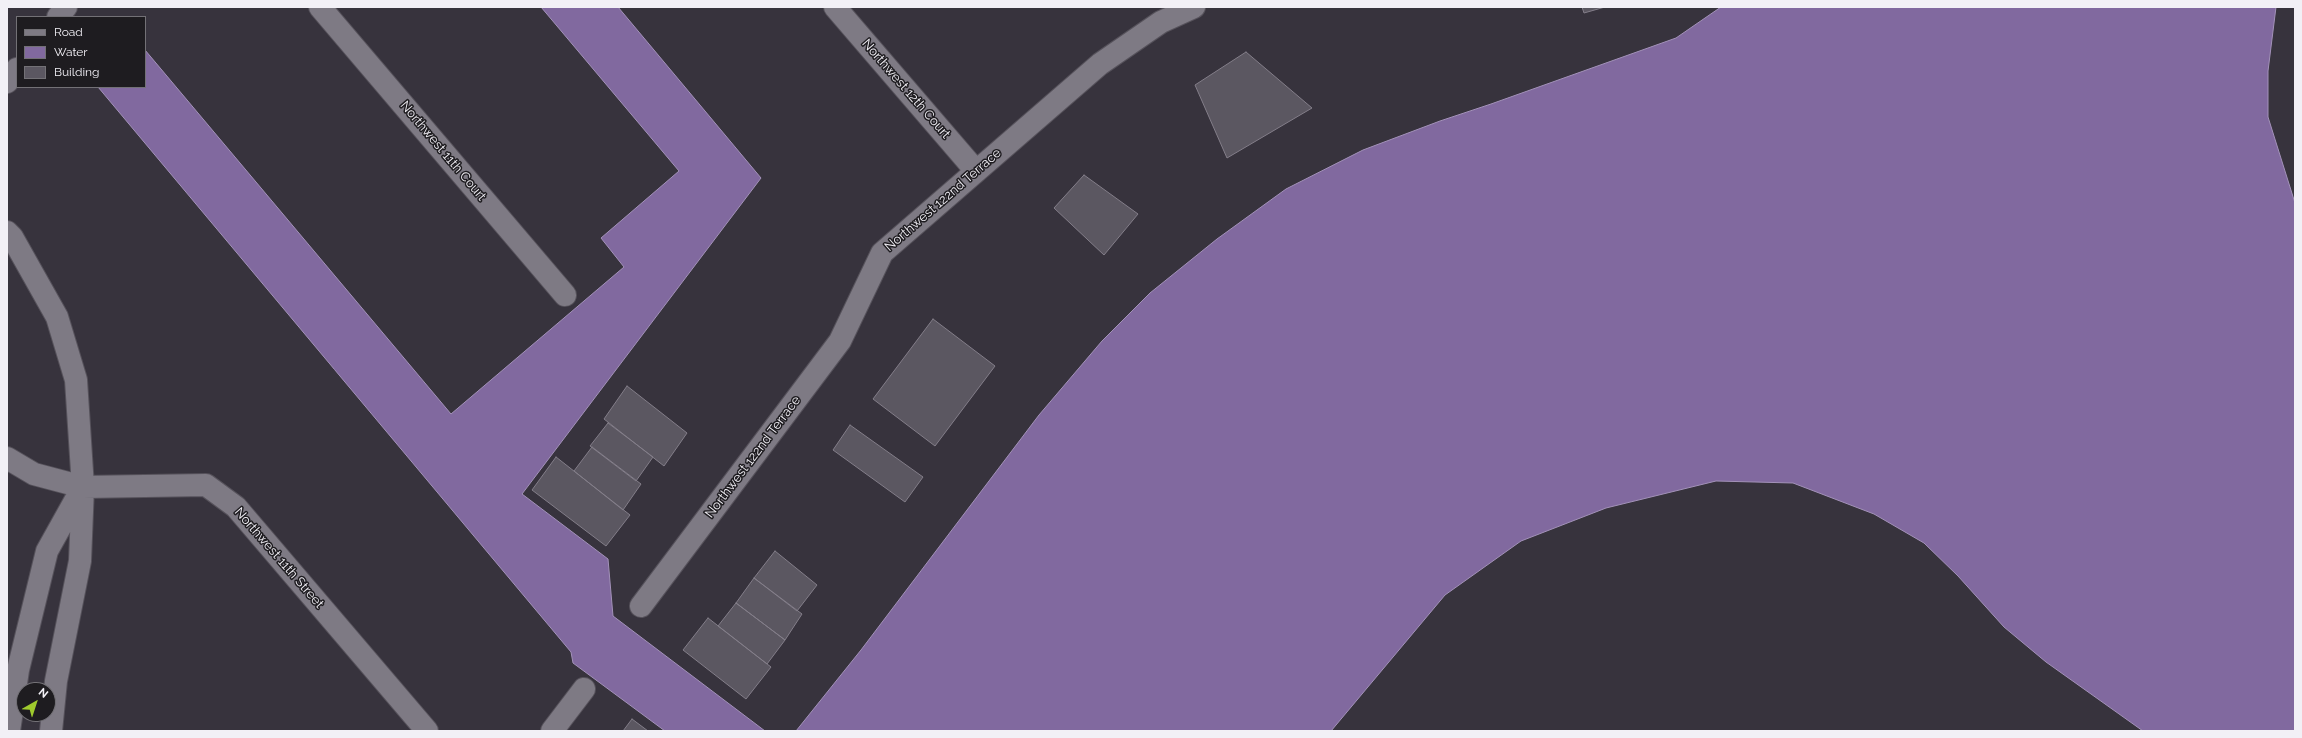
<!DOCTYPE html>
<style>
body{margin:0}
#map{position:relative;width:2302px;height:738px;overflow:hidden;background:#37333d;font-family:Raleway,sans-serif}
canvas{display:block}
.frame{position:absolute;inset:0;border:8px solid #f2f0f6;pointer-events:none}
.legend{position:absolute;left:16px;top:16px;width:130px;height:72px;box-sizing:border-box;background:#1e1c20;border:1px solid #737176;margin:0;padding:5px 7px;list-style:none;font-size:12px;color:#f2f0f6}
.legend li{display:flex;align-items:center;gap:8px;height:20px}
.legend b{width:20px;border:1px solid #737176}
.north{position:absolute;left:16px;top:682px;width:40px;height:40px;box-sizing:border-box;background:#1e1c20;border:1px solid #737176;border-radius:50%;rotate:39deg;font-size:11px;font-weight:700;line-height:16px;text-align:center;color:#f2f0f6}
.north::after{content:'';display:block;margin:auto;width:14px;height:18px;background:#9fca2d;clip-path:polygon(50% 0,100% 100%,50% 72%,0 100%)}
</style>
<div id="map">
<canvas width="2302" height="738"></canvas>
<div class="frame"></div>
<ul class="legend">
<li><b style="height:5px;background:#7e7a84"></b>Road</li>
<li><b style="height:11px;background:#81699f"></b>Water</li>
<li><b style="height:11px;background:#5b5761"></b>Building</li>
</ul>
<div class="north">N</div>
</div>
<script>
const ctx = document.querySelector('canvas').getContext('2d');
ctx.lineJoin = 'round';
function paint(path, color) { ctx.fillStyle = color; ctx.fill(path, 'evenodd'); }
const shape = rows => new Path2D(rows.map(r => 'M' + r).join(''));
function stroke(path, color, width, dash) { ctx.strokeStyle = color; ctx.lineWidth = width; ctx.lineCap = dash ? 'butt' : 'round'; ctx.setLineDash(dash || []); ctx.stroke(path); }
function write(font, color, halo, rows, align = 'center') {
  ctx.font = font + ' Raleway,sans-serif'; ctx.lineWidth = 3; ctx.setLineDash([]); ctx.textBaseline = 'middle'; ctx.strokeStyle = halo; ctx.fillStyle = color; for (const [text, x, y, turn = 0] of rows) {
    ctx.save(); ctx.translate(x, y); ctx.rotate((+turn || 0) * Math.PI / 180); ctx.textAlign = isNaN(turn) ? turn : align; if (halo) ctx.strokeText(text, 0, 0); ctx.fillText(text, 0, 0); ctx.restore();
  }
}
const water = shape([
 [541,7,618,7,761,178,522,494,608,559,613,616,765,731,665,731,573,663,571,652,98,87,145,87,145,50,451,414,624,267,601,238,679,171,541,7],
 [1721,7,2276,7,2268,71,2268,117,2295,203,2295,731,2143,731,2046,662,2004,627,1958,576,1924,543,1874,514,1793,483,1716,481,1606,508,1521,541,1445,595,1331,731,796,731,861,650,1039,415,1102,341,1150,293,1217,239,1286,189,1363,150,1440,121,1491,104,1676,38,1721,7]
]);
const building = shape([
 [1582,7,1605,7,1584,13,1582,7],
 [1246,52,1312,108,1227,158,1195,85,1246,52],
 [1084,175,1138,214,1104,255,1054,208,1084,175],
 [933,319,995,366,935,446,873,399,933,319],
 [627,386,687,433,664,466,604,419,627,386],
 [608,423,653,457,636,481,590,446,608,423],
 [850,425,923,477,905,502,833,450,850,425],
 [592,447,641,484,623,510,574,471,592,447],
 [556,457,630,515,606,546,532,490,556,457],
 [775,551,817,585,797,611,754,578,775,551],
 [754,578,802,614,785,640,736,603,754,578],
 [736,603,785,640,767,664,718,626,736,603],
 [708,618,771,667,746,699,683,650,708,618],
 [632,719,648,731,623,731,632,719]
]);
const minor = shape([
 [320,7,565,295],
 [835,7,976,171],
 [58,17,66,7],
 [7,82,17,69],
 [7,232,12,237,57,317,76,380,83,487,80,561,56,681,51,731],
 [7,458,34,474,83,487,206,485,236,507,427,731],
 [641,606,840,341,882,253,1100,64,1161,22,1194,7],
 [9,731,18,670,47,551,81,490],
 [552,731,584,689]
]);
const streetNames = [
 ["Northwest 12th Court",906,89,49],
 ["Northwest 11th Court",443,151,50],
 ["Northwest 122nd Terrace",943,200,-41],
 ["Northwest 122nd Terrace",753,457,-53],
 ["Northwest 11th Street",279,558,49]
];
paint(water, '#81699f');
stroke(water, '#a392b9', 1);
paint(building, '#5b5761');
stroke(building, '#837e89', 1);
stroke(minor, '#56525b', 24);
stroke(minor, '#7e7a84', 22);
write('13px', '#f2f0f6', '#1e1c20', streetNames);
</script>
